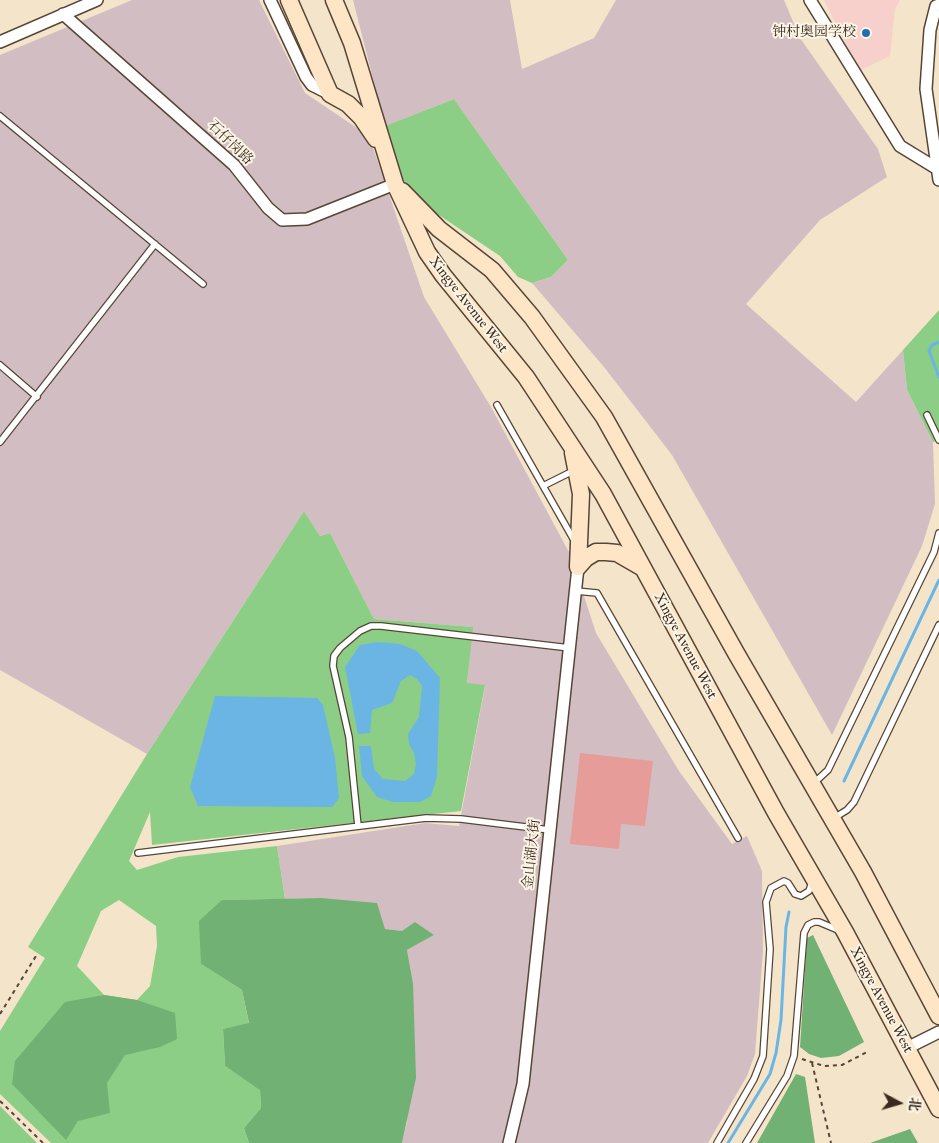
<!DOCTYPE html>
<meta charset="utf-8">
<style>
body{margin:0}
#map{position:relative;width:939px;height:1143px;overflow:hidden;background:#f4e5ca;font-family:"IM FELL Great Primer","Noto Serif SC",serif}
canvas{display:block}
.north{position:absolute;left:874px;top:1078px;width:50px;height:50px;-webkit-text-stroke:4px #fcf5e5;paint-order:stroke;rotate:96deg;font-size:14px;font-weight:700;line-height:20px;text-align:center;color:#3b2a1e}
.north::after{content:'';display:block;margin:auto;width:18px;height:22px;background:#3b2a1e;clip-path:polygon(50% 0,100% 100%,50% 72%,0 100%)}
</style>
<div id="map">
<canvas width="939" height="1143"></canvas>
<div class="north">北</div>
</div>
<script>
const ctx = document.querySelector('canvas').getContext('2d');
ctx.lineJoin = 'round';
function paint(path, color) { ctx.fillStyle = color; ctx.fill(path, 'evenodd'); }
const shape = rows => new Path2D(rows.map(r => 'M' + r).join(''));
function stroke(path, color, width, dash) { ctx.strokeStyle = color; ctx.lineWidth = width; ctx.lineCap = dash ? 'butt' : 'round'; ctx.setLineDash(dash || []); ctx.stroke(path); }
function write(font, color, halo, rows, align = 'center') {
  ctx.font = font + ' "IM FELL Great Primer","Noto Serif SC",serif'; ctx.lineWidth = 4; ctx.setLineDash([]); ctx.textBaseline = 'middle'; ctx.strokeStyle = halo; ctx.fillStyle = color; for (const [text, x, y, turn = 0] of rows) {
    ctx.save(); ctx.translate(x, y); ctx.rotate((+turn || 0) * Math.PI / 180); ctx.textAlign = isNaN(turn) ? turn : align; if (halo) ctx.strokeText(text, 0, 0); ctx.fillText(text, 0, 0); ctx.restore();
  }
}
const built = shape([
 [824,0,900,0,895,9,890,56,859,71]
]);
const industrial = shape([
 [132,0,259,0,305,93,369,136,424,297,491,407,571,556,596,633,679,771,732,844,747,836,762,871,763,951,755,1054,747,1076,708,1143,402,1143,407,1122,413,983,407,950,434,935,385,929,321,898,285,899,277,846,425,823,459,826,485,686,467,684,472,627,374,619,330,533,320,536,304,511,147,754,0,670,0,55],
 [353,0,510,0,522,69,594,38,616,0,784,0,800,38,878,149,887,177,820,220,746,304,856,402,903,350,907,390,933,442,935,504,922,546,832,735,672,455,604,367,532,283,551,277,568,260,454,99,385,126]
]);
const green = shape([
 [454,99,568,260,551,277,532,283,518,277,500,256,418,201,401,176,385,126],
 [939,310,939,440,933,442,907,390,903,350],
 [304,511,320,536,330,533,374,619,473,627,467,683,485,685,461,811,152,845,150,812,129,861,137,870,178,857,277,846,285,899,222,900,201,964,242,990,249,1024,223,1029,225,1066,260,1089,261,1108,244,1128,249,1143,51,1143,0,1094,0,1031,45,958,28,947,147,754],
 [119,900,156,926,157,946,150,986,137,1000,104,995,77,966,101,911],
 [0,1106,37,1143,0,1143]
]);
const forest = shape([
 [321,898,377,903,385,929,402,931,415,922,434,935,407,950,413,983,416,1078,402,1143,249,1143,244,1128,261,1108,260,1090,225,1066,223,1029,249,1023,242,990,201,964,199,921,222,900],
 [813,935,864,1042,839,1056,821,1058,809,1054,800,1047,807,938],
 [104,995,137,1000,175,1013,177,1039,160,1047,125,1055,107,1083,110,1113,78,1121,66,1140,12,1084,15,1061,65,1002],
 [796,1074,805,1077,815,1143,757,1143],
 [910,1129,918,1143,870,1143]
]);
const water = shape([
 [378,642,400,644,417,651,440,678,437,777,431,796,420,802,393,802,377,797,362,776,359,746,371,746,374,769,383,779,405,781,414,774,416,764,414,753,409,744,408,734,419,717,422,686,417,679,410,675,401,681,392,703,372,710,370,733,358,734,345,667,360,645],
 [215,696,317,698,323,705,335,758,339,798,332,807,198,806,190,787]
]);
const stream = shape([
 [939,342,932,345,929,351,939,377],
 [844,781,939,580],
 [728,1143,770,1074,776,1053,781,1020,786,927,789,912]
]);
const building = shape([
 [580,753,653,761,645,826,621,824,619,849,570,844]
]);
const path = shape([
 [0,1014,36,956],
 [802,1059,824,1066,842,1065,867,1052],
 [812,1063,831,1143],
 [0,1101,43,1143]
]);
const lane = shape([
 [0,116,203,284],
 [0,365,37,397],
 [497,405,575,542],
 [927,415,939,440],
 [0,442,155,244],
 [543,486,575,470],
 [576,591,597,593,738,838],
 [814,783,828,770,934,552,939,533],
 [834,818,847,810,854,802,939,625],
 [358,826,349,737,333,666,334,656,340,648,360,631,371,626,381,626,570,648],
 [138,853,426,818,461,819,550,830],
 [717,1143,754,1079,763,1056,770,949,766,902,771,888,784,881,788,883,795,894,801,896,809,891,812,882],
 [746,1143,787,1076,794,1056,804,933,808,925,814,922,819,922,838,930]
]);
const street = shape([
 [270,0,306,77,312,85,330,94],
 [810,0,900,146,936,168],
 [939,5,936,6,930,30,926,89,939,180],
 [63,14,234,165,268,208,282,220,307,219,395,184],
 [0,42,97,0],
 [907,1048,939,1032],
 [509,1143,523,1084,578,567]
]);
const secondary = shape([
 [289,0,330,94,348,104,361,117,376,139],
 [334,0,352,43,395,184,427,252,443,275,526,377,603,494,776,813,845,932,939,1109],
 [402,191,439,229,492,270,532,317,604,417,736,653,863,872,939,1016],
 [573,453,581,494,578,567],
 [578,567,586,558,596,552,606,552,617,553,643,568]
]);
const markers = [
 [866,33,5,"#1f6fb2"]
];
const poiNames = [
 ["钟村奥园学校",856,33]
];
const streetNames = [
 ["石仔岗路",230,143,44],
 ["Xingye Avenue West",468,305,52],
 ["Xingye Avenue West",685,646,62],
 ["金山湖大街",532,854,-84],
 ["Xingye Avenue West",881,1000,62]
];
paint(built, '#f7d0cb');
paint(industrial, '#d2bec2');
paint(green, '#8cce86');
paint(forest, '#71b173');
paint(water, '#6ab5e3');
stroke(stream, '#6ab5e3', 3);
paint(building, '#e69c98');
stroke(lane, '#574638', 8);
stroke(street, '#574638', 14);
stroke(secondary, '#574638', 19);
stroke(path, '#574638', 2, [4, 4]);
stroke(lane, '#fff', 5.5);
stroke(street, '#fff', 11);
stroke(secondary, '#fde5c5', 16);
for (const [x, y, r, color] of markers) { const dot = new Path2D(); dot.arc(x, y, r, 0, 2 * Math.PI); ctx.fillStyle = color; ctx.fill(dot); stroke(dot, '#fcf5e5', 2); }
write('14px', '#3b2a1e', '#fcf5e5', poiNames, 'right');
write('14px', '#3b2a1e', '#fcf5e5', streetNames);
</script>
